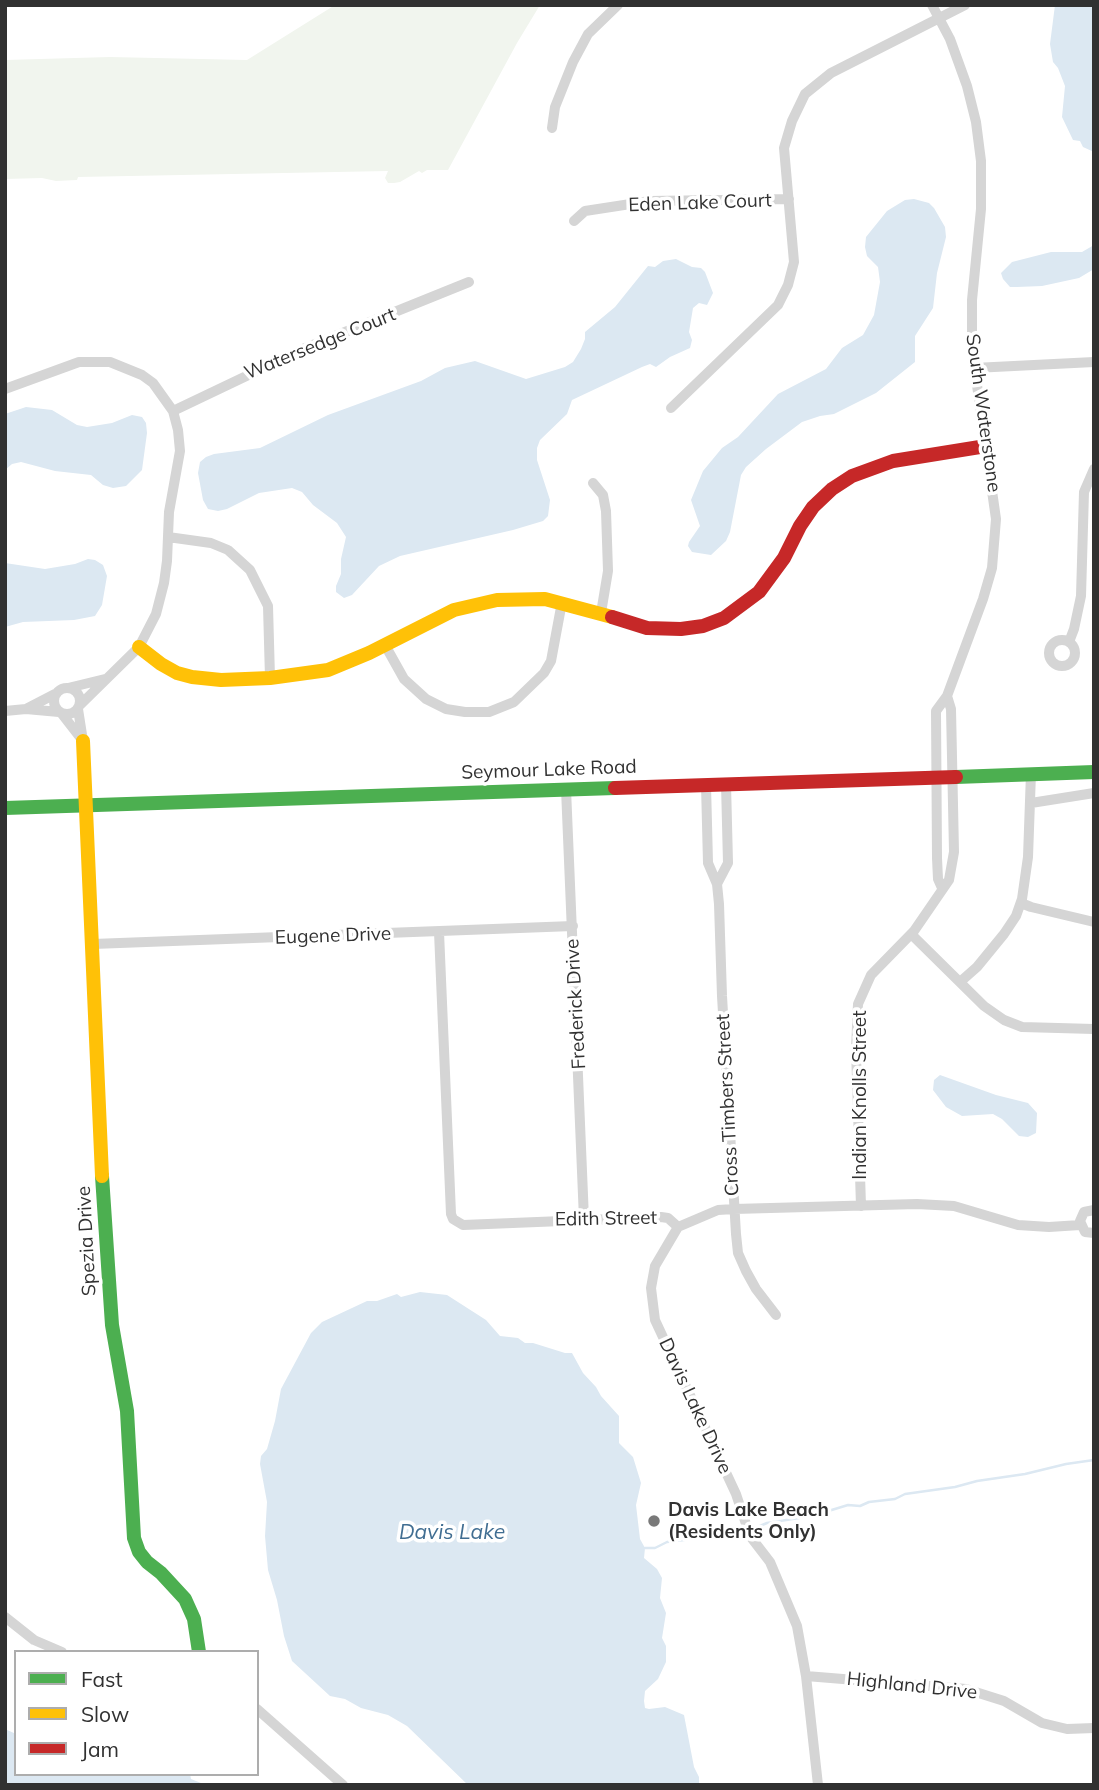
<!DOCTYPE html>
<style>
body{margin:0}
#map{position:relative;width:1099px;height:1790px;overflow:hidden;background:#fff;font-family:Mulish,sans-serif}
canvas{display:block}
.frame{position:absolute;inset:0;border:7px solid #313131;pointer-events:none}
.legend{position:absolute;left:14px;top:1650px;width:245px;height:126px;box-sizing:border-box;background:#fff;border:2px solid #adadad;margin:0;padding:9px 12px;list-style:none;font-size:21px;color:#313131}
.legend li{display:flex;align-items:center;gap:14px;height:35px}
.legend b{width:35px;border:2px solid #adadad}
</style>
<div id="map">
<canvas width="1099" height="1790"></canvas>
<div class="frame"></div>
<ul class="legend">
<li><b style="height:9px;background:#4caf50"></b>Fast</li>
<li><b style="height:9px;background:#ffc107"></b>Slow</li>
<li><b style="height:9px;background:#c62828"></b>Jam</li>
</ul>
</div>
<script>
const ctx = document.querySelector('canvas').getContext('2d');
ctx.lineJoin = 'round';
function paint(path, color) { ctx.fillStyle = color; ctx.fill(path, 'evenodd'); }
const shape = rows => new Path2D(rows.map(r => 'M' + r).join(''));
function stroke(path, color, width, dash) { ctx.strokeStyle = color; ctx.lineWidth = width; ctx.lineCap = dash ? 'butt' : 'round'; ctx.setLineDash(dash || []); ctx.stroke(path); }
function write(font, color, halo, rows, align = 'center') {
  ctx.font = font + ' Mulish,sans-serif'; ctx.lineWidth = 7; ctx.setLineDash([]); ctx.textBaseline = 'middle'; ctx.strokeStyle = halo; ctx.fillStyle = color; for (const [text, x, y, turn = 0] of rows) {
    ctx.save(); ctx.translate(x, y); ctx.rotate((+turn || 0) * Math.PI / 180); ctx.textAlign = isNaN(turn) ? turn : align; if (halo) ctx.strokeText(text, 0, 0); ctx.fillText(text, 0, 0); ctx.restore();
  }
}
const green = shape([
 [335,5,540,5,517,43,448,170,427,170,422,173,419,171,400,182,394,183,388,183,385,178,388,171,78,177,77,180,56,181,42,178,5,179,5,60,110,57,247,60]
]);
const water = shape([
 [1055,5,1094,5,1094,152,1083,147,1080,141,1073,140,1062,117,1065,86,1058,68,1053,62,1050,44],
 [914,199,929,203,934,208,945,227,946,237,937,273,933,308,915,336,915,362,876,393,834,414,820,416,802,422,766,449,746,467,741,475,730,532,726,541,711,555,692,552,688,546,689,542,700,526,691,500,703,471,722,448,738,437,778,394,826,369,842,348,863,335,874,315,880,282,878,267,867,256,865,247,866,237,887,211,905,200],
 [1094,245,1094,269,1079,278,1042,286,1017,287,1010,287,1003,279,1001,273,1012,262,1051,252,1082,252],
 [676,259,692,267,701,268,705,272,713,293,707,305,699,303,693,308,689,332,692,340,690,348,670,357,656,367,650,364,642,367,572,400,567,414,540,440,537,448,537,460,550,500,548,516,543,521,513,530,400,556,379,566,352,595,344,598,336,592,336,586,341,574,341,559,346,537,337,523,313,505,302,492,292,488,259,493,227,509,218,511,208,509,203,500,198,473,200,462,206,457,214,454,260,448,328,415,421,381,445,368,475,361,526,379,565,367,573,362,581,349,585,339,585,332,615,307,648,266,655,267,663,261],
 [26,407,52,410,77,425,87,427,112,423,132,415,142,417,146,423,147,433,142,470,126,486,113,488,103,485,91,475,55,471,21,462,12,464,5,470,5,414],
 [88,559,95,560,103,565,107,576,102,605,95,616,74,620,23,622,5,627,5,563,45,569,75,564],
 [940,1075,996,1095,1028,1103,1037,1113,1036,1133,1028,1137,1019,1136,1002,1119,993,1114,962,1116,946,1107,933,1090,934,1080],
 [420,1292,447,1295,486,1320,500,1336,518,1338,525,1343,533,1343,565,1353,572,1353,583,1373,596,1387,601,1396,619,1416,619,1443,633,1457,641,1483,636,1505,640,1539,645,1548,644,1558,657,1569,662,1578,660,1598,666,1613,662,1638,666,1646,666,1662,658,1679,645,1691,644,1701,645,1708,649,1709,665,1707,684,1715,694,1767,699,1777,699,1785,468,1785,407,1726,388,1715,361,1708,345,1699,330,1696,292,1661,284,1636,277,1600,268,1570,265,1536,267,1502,260,1464,261,1456,267,1449,275,1421,281,1389,311,1333,322,1322,367,1301,377,1301,397,1294,401,1297],
 [5,1729,16,1734,16,1774,190,1774,191,1779,206,1785,5,1785]
]);
const stream = shape([
 [755,1528,767,1523,812,1516,848,1505,860,1506,869,1502,895,1499,905,1494,955,1487,977,1481,1025,1474,1066,1464,1094,1460],
 [645,1548,655,1548,667,1542,684,1540,704,1534,726,1532,740,1527]
]);
const street = shape([
 [932,5,950,39,967,86,976,122,981,161,981,209,972,300,972,350,996,519,992,568,983,599,947,696,936,711,937,858,938,879,942,888],
 [552,128,555,107,573,62,588,34,618,5],
 [574,221,585,211,650,201,789,199],
 [974,368,1094,362],
 [5,389,79,362,110,362,142,375,153,383,173,411,178,430,180,451,169,512,167,561,164,583,156,614,139,647,80,705],
 [671,408,778,305,788,285,794,262,784,148,792,121,805,94,831,73,965,5],
 [173,411,303,349,469,282],
 [593,483,603,495,606,511,608,571,601,613],
 [168,537,211,543,228,550,250,570,268,606,270,678],
 '1049 653a13 13 0 1 1 26 0a13 13 0 1 1-26 0Z',
 [1069,642,1074,629,1081,596,1084,492,1094,469],
 [385,645,404,679,426,699,446,709,465,712,489,712,514,702,544,673,551,661,562,602],
 '54 701a13 13 0 1 1 26 0a13 13 0 1 1-26 0Z',
 [68,688,105,679],
 [55,694,26,709,59,712],
 [5,711,26,709],
 [62,714,83,741,78,709],
 [706,785,708,863,717,884,719,904,722,996,736,1234,738,1253,746,1271,756,1289,776,1315],
 [566,789,584,1219],
 [1031,803,1094,793],
 [717,884,728,863,726,784],
 [1021,903,1031,907,1094,922],
 [439,932,451,1214,453,1219,463,1225,661,1217,668,1218,678,1227],
 [911,934,984,1006,1004,1020,1022,1027,1094,1029],
 [93,944,573,926],
 [960,982,977,967,1004,934,1016,916,1022,899,1028,857,1031,773],
 [861,1206,856,1049,858,1004,871,975,914,931,949,880,954,852,951,709,947,696],
 [1094,1210,1084,1212,1080,1221,1085,1232,1094,1233],
 [678,1227,655,1266,651,1288,655,1320,736,1494,750,1536,770,1562,797,1626,806,1676,818,1785],
 [678,1227,718,1210,734,1209,917,1204,954,1206,1018,1225,1049,1227,1080,1225],
 [5,1617,34,1640,62,1652],
 [806,1676,966,1689,1004,1701,1042,1723,1067,1729,1094,1728],
 [257,1709,343,1785]
]);
const fast = shape([
 [956,777,1094,772],
 [5,808,615,788],
 [102,1176,112,1325,127,1411,134,1538,139,1552,147,1562,161,1573,185,1599,194,1619,199,1652]
]);
const slow = shape([
 [139,647,161,664,177,673,192,677,221,680,270,678,328,670,369,653,454,610,497,600,545,599,612,617],
 [83,741,102,1176]
]);
const jam = shape([
 [612,617,647,628,681,629,703,626,724,618,759,592,784,558,800,526,813,507,832,489,852,476,893,461,986,446],
 [615,788,956,777]
]);
const markers = [
 [654,1521,7,"#797979"]
];
const streetNames = [
 ["Eden Lake Court",700,203,-2],
 ["Watersedge Court",320,344,-22],
 ["South Waterstone",983,413,82],
 ["Seymour Lake Road",549,770,-2],
 ["Eugene Drive",333,936,-2],
 ["Frederick Drive",576,1004,-93],
 ["Indian Knolls Street",860,1095,-90],
 ["Cross Timbers Street",728,1105,-93],
 ["Edith Street",606,1219,-1],
 ["Spezia Drive",87,1241,-93],
 ["Davis Lake Drive",695,1406,65],
 ["Highland Drive",912,1686,6]
];
const poiNames = [
 ["Davis Lake Beach",668,1510],
 ["(Residents Only)",668,1532]
];
const waterNames = [
 ["Davis Lake",452,1533]
];
paint(green, '#f1f5ee');
paint(water, '#dce8f2');
stroke(stream, '#dce8f2', 2.5);
stroke(street, '#d5d5d5', 10);
stroke(fast, '#4caf50', 14);
stroke(slow, '#ffc107', 14);
stroke(jam, '#c62828', 14);
for (const [x, y, r, color] of markers) { const dot = new Path2D(); dot.arc(x, y, r, 0, 2 * Math.PI); ctx.fillStyle = color; ctx.fill(dot); stroke(dot, '#fff', 2.5); }
write('19px', '#313131', '#fff', streetNames);
write('bold 19px', '#313131', '#fff', poiNames, 'left');
write('italic 21px', '#416e92', '#fff', waterNames);
</script>
